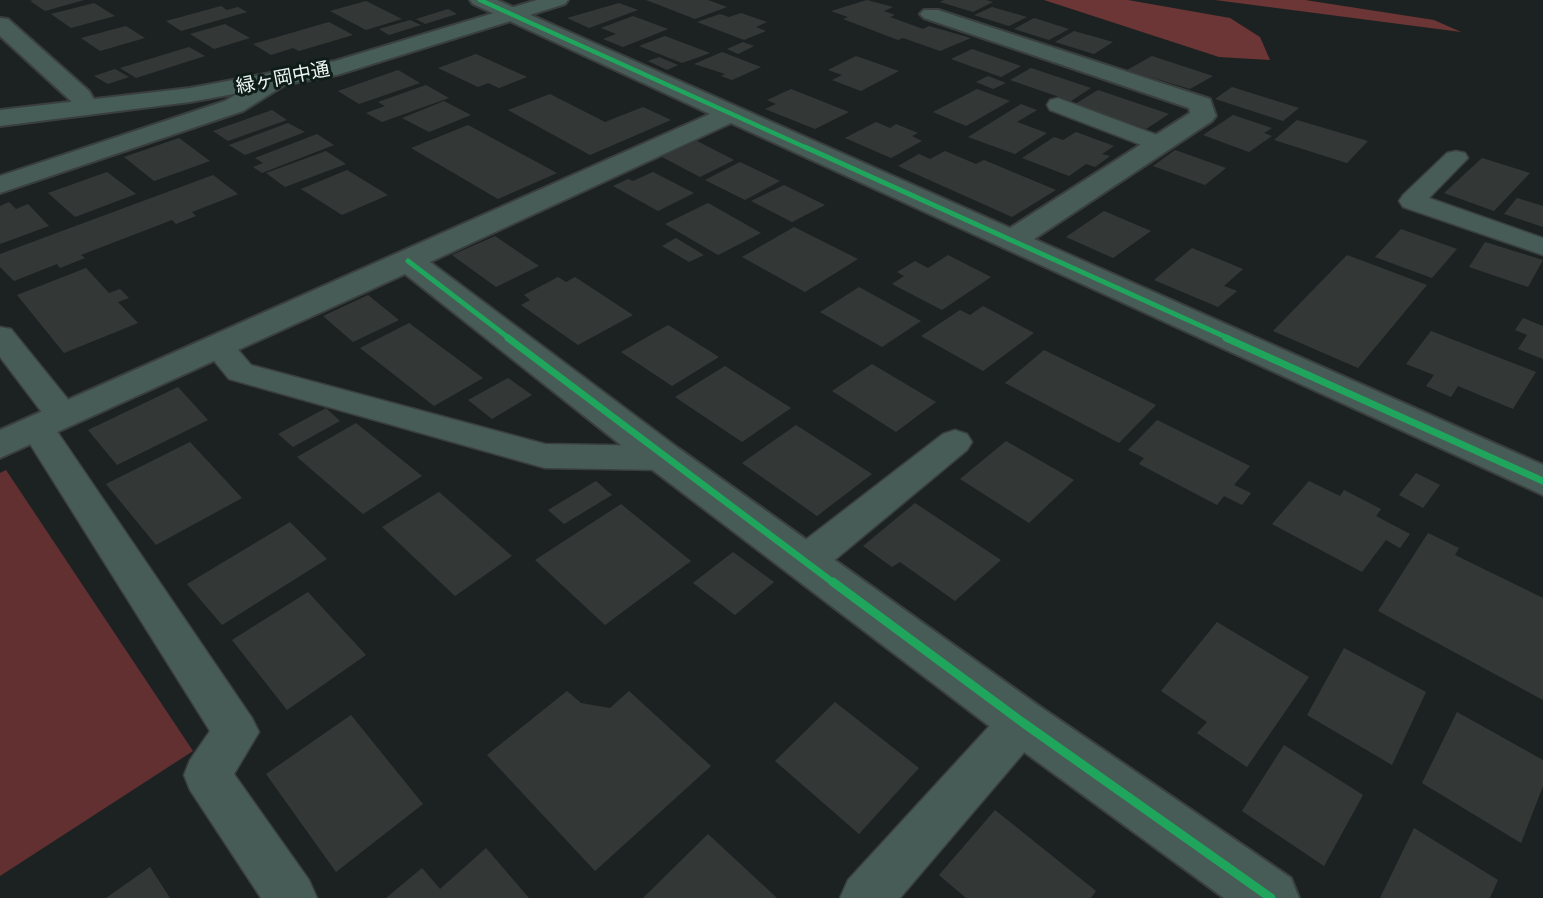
<!DOCTYPE html>
<meta charset="utf-8">
<style>
body{margin:0}
canvas{display:block;background:#1c2221}
</style>
<canvas width="1543" height="898"></canvas>
<script>
const ctx = document.querySelector('canvas').getContext('2d');
ctx.lineJoin = 'round';
function paint(path, color) { ctx.fillStyle = color; ctx.fill(path, 'evenodd'); }
const shape = rows => new Path2D(rows.map(r => 'M' + r).join(''));
function stroke(path, color, width, dash) { ctx.strokeStyle = color; ctx.lineWidth = width; ctx.lineCap = dash ? 'butt' : 'round'; ctx.setLineDash(dash || []); ctx.stroke(path); }
function write(font, color, halo, rows, align = 'center') {
  ctx.font = font + ' "Playfair Display","Noto Sans JP",serif'; ctx.lineWidth = 6; ctx.setLineDash([]); ctx.textBaseline = 'middle'; ctx.strokeStyle = halo; ctx.fillStyle = color; for (const [text, x, y, turn = 0] of rows) {
    ctx.save(); ctx.translate(x, y); ctx.rotate((+turn || 0) * Math.PI / 180); ctx.textAlign = isNaN(turn) ? turn : align; if (halo) ctx.strokeText(text, 0, 0); ctx.fillText(text, 0, 0); ctx.restore();
  }
}
const green = shape([
 [6,470,193,751,0,876,0,473]
]);
const forest = shape([
 [1044,0,1128,0,1230,18,1260,37,1270,60,1219,57],
 [1215,0,1305,0,1434,20,1461,32]
]);
const building = shape([
 [84,0,45,11,30,1,33,0],
 [646,0,708,0,727,7,695,19],
 [867,0,893,7,884,11,895,15,890,17,923,29,929,26,971,38,940,51,903,38,898,40,843,19,848,17,831,11],
 [944,0,986,0,993,2,973,12,940,2],
 [366,1,402,19,366,30,330,11],
 [94,3,115,16,71,28,51,14],
 [619,3,638,10,589,28,567,18],
 [221,6,227,10,238,7,247,12,181,31,166,21],
 [992,7,1027,17,1009,26,974,15],
 [448,9,457,14,425,24,416,19],
 [741,13,767,22,756,27,766,31,744,40,697,22,720,14,729,17],
 [633,16,668,29,623,47,603,39,616,34,601,28],
 [1034,18,1069,29,1049,40,1014,29],
 [410,20,421,25,389,35,379,29],
 [329,22,353,35,299,51,293,48,271,55,253,44],
 [225,24,250,38,214,49,190,34],
 [126,26,145,38,100,51,81,38],
 [1074,31,1113,42,1094,54,1055,42],
 [665,36,710,53,682,63,639,46],
 [743,42,754,46,738,54,727,49],
 [189,47,205,56,136,78,120,68],
 [972,49,1021,66,1001,77,951,59],
 [722,52,761,67,732,80,721,76,725,74,694,64],
 [476,54,527,77,499,88,488,83,478,87,438,68],
 [856,56,899,71,861,91,832,80,842,75,828,70],
 [1152,56,1213,76,1190,89,1127,70],
 [659,57,678,65,667,70,648,61],
 [1031,68,1091,88,1071,101,1010,80],
 [115,69,129,77,108,84,94,76],
 [398,70,420,83,359,104,338,91],
 [988,76,1006,83,993,89,976,82],
 [426,85,449,98,382,122,366,113,385,106,378,102],
 [1232,87,1299,108,1283,121,1215,99],
 [791,89,849,112,815,129,765,109,776,104,767,100],
 [977,89,1010,101,966,126,933,112],
 [1098,90,1169,114,1146,129,1075,104],
 [550,94,605,122,643,107,671,120,590,155,508,110],
 [444,101,471,115,429,132,402,118],
 [1021,104,1037,110,1017,122,1047,133,1015,154,968,137],
 [272,110,287,120,228,141,213,131],
 [1233,115,1272,128,1264,133,1272,136,1249,152,1203,135],
 [1297,120,1368,141,1347,163,1274,140],
 [876,122,890,128,896,124,918,133,912,136,922,141,891,158,845,138],
 [288,123,305,132,245,155,229,145],
 [468,125,557,173,498,199,411,148],
 [1076,132,1114,146,1102,154,1110,156,1095,167,1086,164,1069,176,1022,158,1054,137,1063,140],
 [317,134,334,145,262,173,253,167,263,163,255,158],
 [179,138,210,161,154,181,124,157],
 [697,141,734,160,700,177,662,157],
 [1175,150,1226,168,1205,185,1153,166],
 [326,151,346,164,285,187,266,173],
 [945,151,976,164,984,160,1056,190,1012,217,898,166,919,154,930,159],
 [1482,158,1530,173,1494,211,1444,193],
 [740,162,780,181,745,200,705,180],
 [347,170,388,195,342,215,301,189],
 [107,172,136,194,75,217,48,193],
 [653,172,694,193,658,211,613,186,628,179,633,181],
 [213,175,238,194,192,212,196,216,176,224,172,220,81,255,85,258,60,268,57,264,14,281,0,267,0,254],
 [784,185,825,205,792,222,751,201],
 [1517,198,1543,206,1543,227,1504,214],
 [9,202,16,209,28,204,49,226,0,244,0,206],
 [708,203,761,233,718,255,665,224],
 [1104,211,1151,231,1113,258,1066,237],
 [794,227,858,259,805,292,742,257],
 [1401,229,1457,249,1432,278,1375,257],
 [495,236,539,266,496,287,452,255],
 [676,238,704,255,689,262,662,246],
 [1485,242,1543,260,1528,287,1469,267],
 [1192,248,1243,269,1224,286,1237,291,1218,307,1154,280],
 [948,255,991,277,942,310,892,284,904,276,897,272,915,261,928,268],
 [1347,255,1427,285,1358,368,1273,331],
 [86,268,109,293,120,289,129,298,118,302,138,323,64,353,17,295],
 [558,277,566,282,575,277,633,315,578,345,521,305,530,300,524,295],
 [859,287,921,321,882,347,820,312],
 [368,295,399,320,353,342,323,316],
 [983,306,1034,333,983,371,921,336,960,310,970,315],
 [1523,318,1543,326,1543,359,1518,349,1527,335,1515,330],
 [409,323,483,378,434,406,360,348],
 [668,325,719,357,672,386,621,352],
 [1431,331,1536,372,1513,409,1458,386,1451,397,1426,386,1434,375,1406,364],
 [1044,350,1156,405,1119,443,1005,383],
 [872,364,936,402,896,432,832,391],
 [725,366,791,408,742,442,675,397],
 [508,378,532,395,492,419,468,400],
 [178,387,208,420,117,465,88,430],
 [326,408,340,421,293,447,278,434],
 [1157,420,1250,466,1234,485,1251,493,1242,505,1224,496,1217,505,1139,464,1144,458,1128,450],
 [356,423,422,476,363,514,297,457],
 [796,425,872,474,817,516,742,463],
 [1006,441,1074,480,1029,523,960,479],
 [190,442,242,498,156,545,106,484],
 [1416,473,1440,485,1423,508,1399,495],
 [596,481,612,495,564,524,548,510],
 [1309,481,1340,496,1344,490,1381,509,1376,516,1410,534,1400,548,1386,540,1362,572,1272,524],
 [439,492,512,556,455,596,382,527],
 [915,503,1001,560,955,601,900,562,892,567,863,546],
 [621,504,691,561,605,625,535,560],
 [290,522,327,559,222,625,187,584],
 [1428,533,1459,548,1455,555,1543,598,1543,700,1378,611],
 [733,552,774,582,735,615,693,583],
 [308,592,366,655,287,710,232,640],
 [1217,622,1309,677,1247,767,1197,733,1207,722,1161,691],
 [1344,648,1426,692,1392,765,1307,715],
 [567,691,581,703,610,708,629,691,711,766,595,871,487,755],
 [835,702,919,768,859,834,775,761],
 [1457,712,1543,760,1543,786,1521,843,1422,783],
 [351,715,423,804,336,872,266,774],
 [1284,745,1363,795,1324,866,1242,811],
 [995,810,1096,891,1091,898,966,898,939,875],
 [1414,828,1498,880,1490,898,1380,898],
 [708,834,777,898,643,898],
 [486,848,529,898,386,898,422,868,440,889],
 [150,867,170,898,106,898]
]);
const lane = shape([
 [1058,98,1168,139,1172,144,1168,149,1160,151,1152,149,1050,110,1047,105,1050,100,1058,98],
 [1456,151,1465,153,1468,158,1429,198,1543,238,1543,255,1403,207,1399,201,1403,195,1447,153,1456,151],
 [0,327,11,329,75,408,80,416,75,424,63,427,52,424,252,718,259,732,234,774,309,880,317,898,261,898,190,790,184,775,190,760,210,731,20,428,25,420,37,416,47,419,0,357,0,327],
 [218,336,229,339,251,365,545,444,664,446,676,449,682,458,676,467,664,470,545,468,229,379,202,346,207,339,218,336],
 [955,430,967,434,972,442,967,450,819,573,805,577,791,573,785,562,791,551,943,434,955,430],
 [1022,702,1038,708,1044,722,1038,736,900,898,840,898,848,880,1006,708,1022,702]
]);
const street = shape([
 [470,0,497,0,1010,228,1190,113,1189,108,924,18,920,14,924,10,938,10,1210,99,1216,116,1212,121,1034,239,1543,465,1543,495,731,123,430,262,678,448,1039,706,1291,878,1299,898,1224,898,1005,738,650,468,405,274,0,458,0,430,710,114,473,4,470,0],
 [0,18,8,19,89,91,99,108,96,113,87,115,78,113,70,100,0,36,0,18],
 [275,74,283,76,287,81,283,86,243,111,0,193,0,176,225,101,267,76,275,74]
]);
const secondary = shape([
 [537,0,568,0,565,4,337,75,190,102,0,126,0,110,190,88,335,61,537,0]
]);
const cyclewayFar3 = shape([
 [480,0,809,149]
]);
const cyclewayFar2 = shape([
 [805,147,1230,339],
 [408,261,510,339]
]);
const cyclewayFar1 = shape([
 [508,338,835,584],
 [1226,338,1543,481]
]);
const cycleway = shape([
 [833,582,1022,722,1271,898]
]);
const farStreetnames = [
 ["緑ヶ岡中通",283,78,-11]
];
paint(green, '#633031');
paint(forest, '#6c3536');
paint(building, '#333837');
stroke(lane, '#3a3f3e', 3);
stroke(street, '#3a3f3e', 4);
stroke(secondary, '#3a3f3e', 4);
paint(lane, '#475b57');
paint(street, '#475b57');
paint(secondary, '#465d58');
stroke(cyclewayFar3, '#20a55d', 4.5);
stroke(cyclewayFar2, '#20a55d', 5);
stroke(cyclewayFar1, '#20a55d', 7);
stroke(cycleway, '#20a55d', 9);
write('19px', '#edf6f3', '#0f1d19', farStreetnames);
</script>
